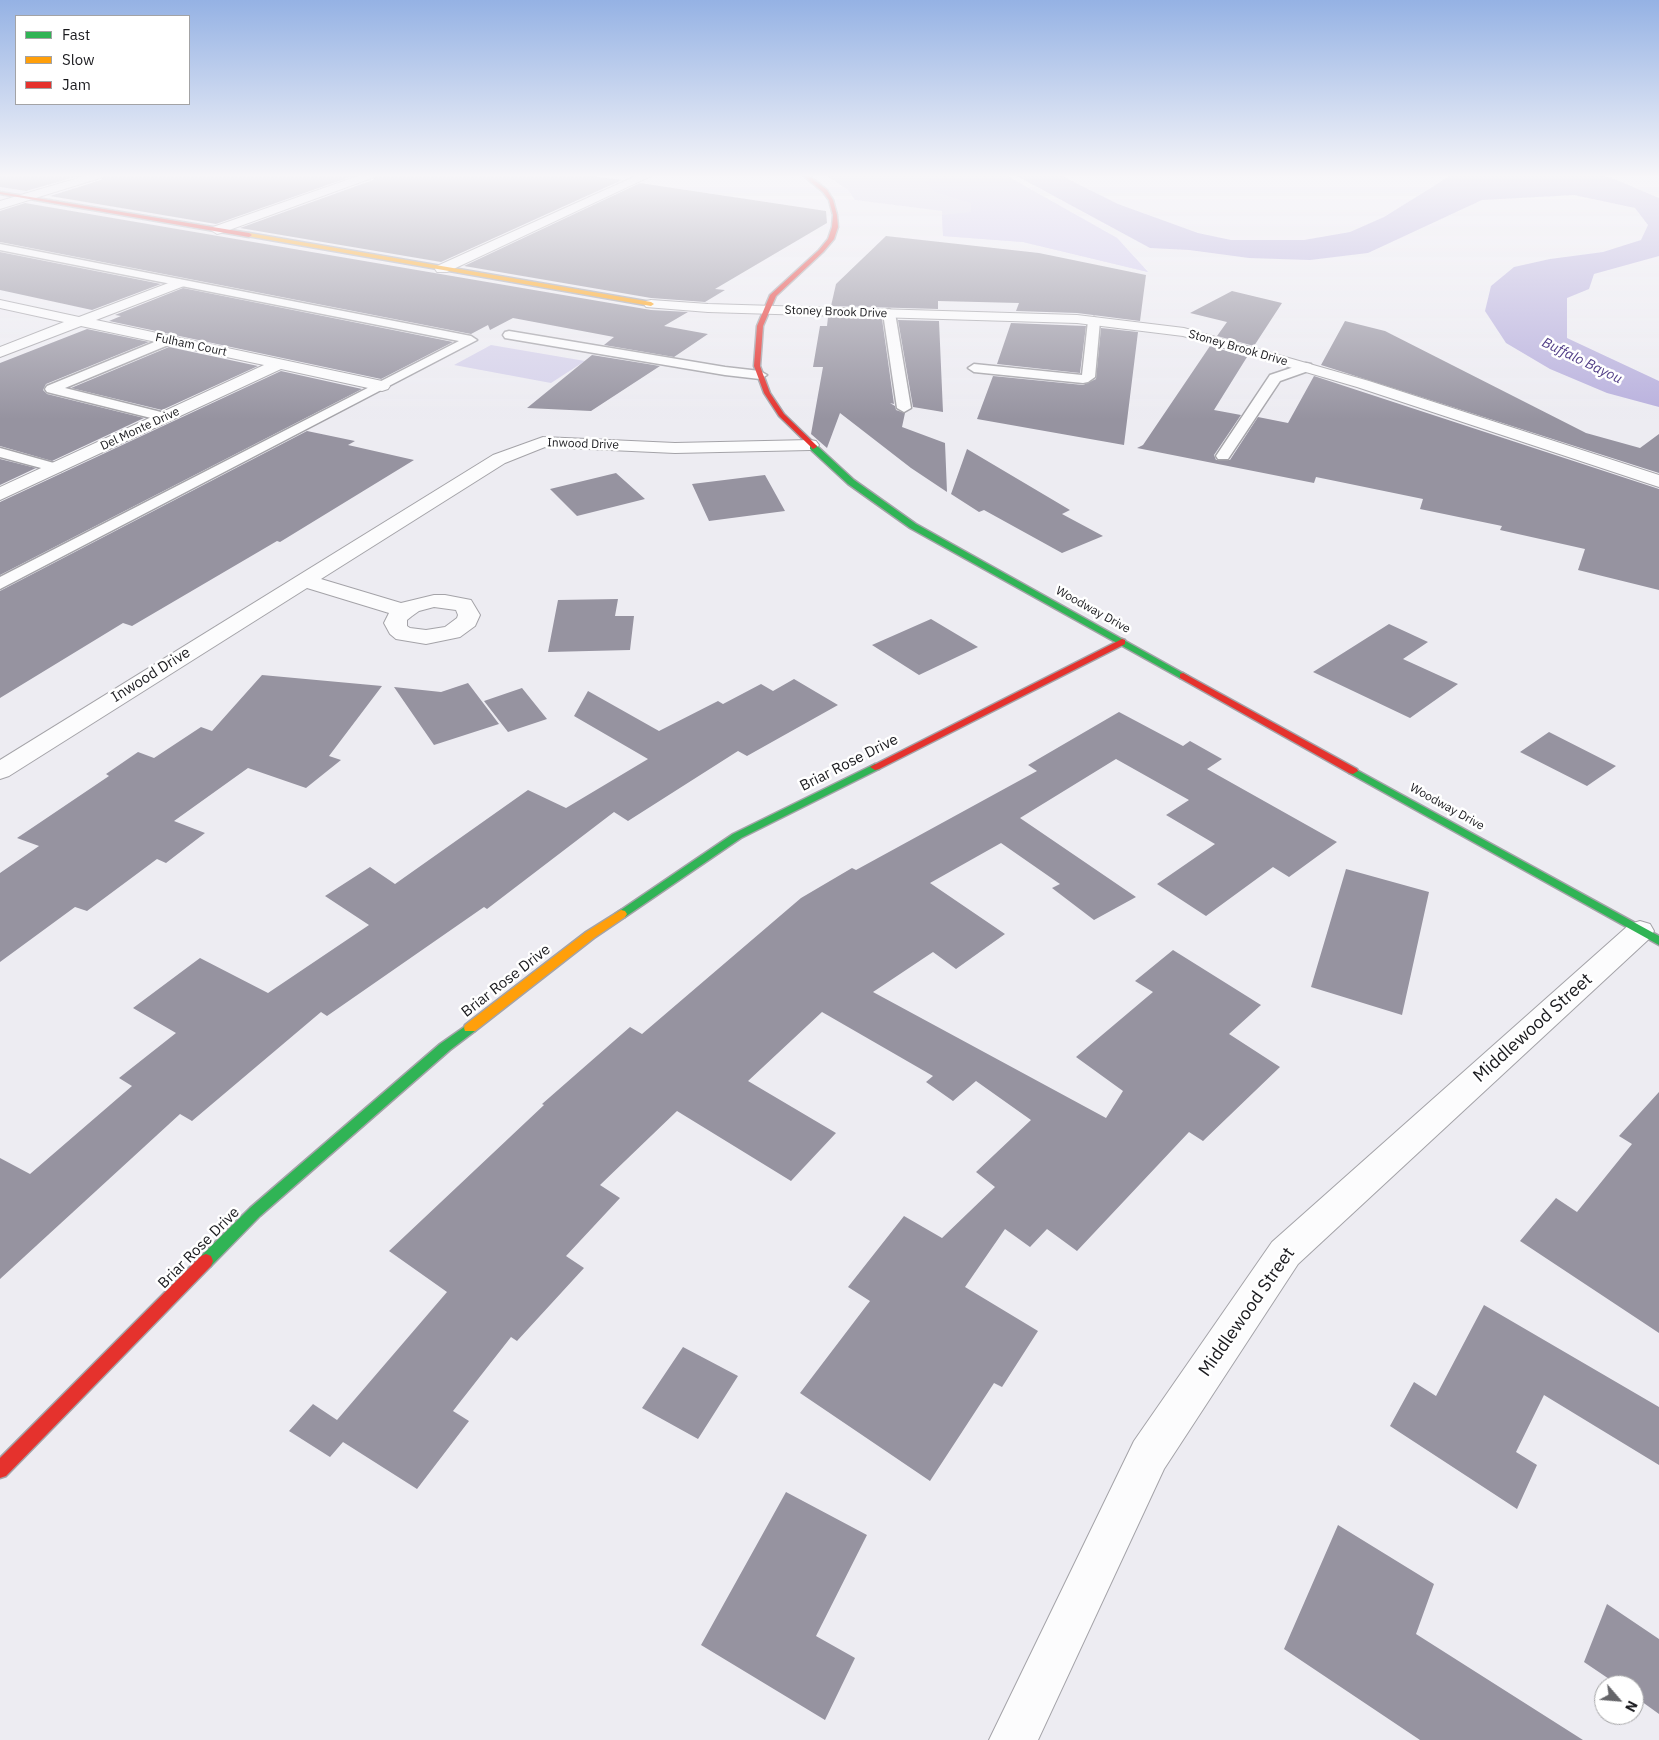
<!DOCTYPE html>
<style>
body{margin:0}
#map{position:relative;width:1659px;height:1740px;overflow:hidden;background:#edecf2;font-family:"IBM Plex Sans",sans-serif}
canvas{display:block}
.legend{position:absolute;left:15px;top:15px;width:175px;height:90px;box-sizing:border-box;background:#fff;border:1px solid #a3a3a5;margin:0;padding:6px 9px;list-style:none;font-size:15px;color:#1a1a1e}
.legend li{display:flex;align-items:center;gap:10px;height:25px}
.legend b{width:25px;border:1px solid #a3a3a5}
.north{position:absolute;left:1594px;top:1675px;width:50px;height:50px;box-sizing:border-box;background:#fff;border:1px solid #a3a3a5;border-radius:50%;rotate:117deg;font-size:14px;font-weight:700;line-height:20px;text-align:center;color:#1a1a1e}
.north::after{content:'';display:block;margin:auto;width:18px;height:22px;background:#646468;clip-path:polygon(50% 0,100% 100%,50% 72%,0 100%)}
</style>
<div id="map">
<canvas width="1659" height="1740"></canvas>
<ul class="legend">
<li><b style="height:6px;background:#30b455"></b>Fast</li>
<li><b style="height:6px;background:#ff9f0a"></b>Slow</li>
<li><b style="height:6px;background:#e5322d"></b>Jam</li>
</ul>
<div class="north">N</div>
</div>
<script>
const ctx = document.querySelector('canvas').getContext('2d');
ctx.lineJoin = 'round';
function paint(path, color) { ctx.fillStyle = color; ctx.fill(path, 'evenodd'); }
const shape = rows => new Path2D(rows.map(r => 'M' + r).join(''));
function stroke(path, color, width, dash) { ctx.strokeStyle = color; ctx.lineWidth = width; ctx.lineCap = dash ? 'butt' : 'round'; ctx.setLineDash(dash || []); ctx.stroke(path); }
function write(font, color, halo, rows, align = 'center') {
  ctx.font = font + ' "IBM Plex Sans",sans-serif'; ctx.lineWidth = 5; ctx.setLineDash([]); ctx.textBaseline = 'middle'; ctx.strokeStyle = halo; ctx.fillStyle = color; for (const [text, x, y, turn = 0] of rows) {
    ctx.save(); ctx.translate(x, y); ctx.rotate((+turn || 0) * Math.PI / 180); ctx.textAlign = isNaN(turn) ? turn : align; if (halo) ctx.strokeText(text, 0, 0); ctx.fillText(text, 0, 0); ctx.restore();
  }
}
const green = shape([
 [828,176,1007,176,1117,238,1148,272,1023,242,943,236,942,211,855,200,849,191],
 [491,345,585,361,551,383,454,365]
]);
const forest = shape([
 [932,176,1007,176,1117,238,1148,272,1023,242,943,236,942,215,971,212,971,203,935,192,926,182]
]);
const water = shape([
 [1017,176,1062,176,1118,204,1198,233,1231,240,1304,240,1350,232,1384,217,1450,176,1600,176,1612,178,1659,198,1659,256,1594,274,1589,289,1567,298,1567,338,1659,381,1659,407,1607,393,1550,369,1506,343,1485,311,1491,286,1514,267,1550,259,1603,252,1641,240,1648,225,1635,208,1574,195,1482,200,1368,253,1310,260,1249,258,1189,250,1150,248]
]);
const building = shape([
 [0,176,79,176,26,191,0,187],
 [104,176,353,176,216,224,50,196,101,180],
 [376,176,589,176,622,180,441,262,240,228,373,180],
 [640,183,826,211,827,223,715,289,725,290,705,302,651,298,464,266],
 [25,203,651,310,688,312,664,326,708,334,674,357,604,345,614,337,513,318,490,330,488,325,471,334,0,242,0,211],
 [886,236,1039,253,1146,275,1140,321,1077,313,1016,311,1019,303,938,301,938,309,831,306,836,284],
 [0,252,161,284,92,310,0,290],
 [183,288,453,342,381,379,109,321,121,316,115,315],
 [1232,291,1282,303,1254,346,1217,336,1227,322,1190,313],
 [828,317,882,319,894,404,890,403,895,406,896,410,905,413,902,427,945,443,947,492,911,468,840,413,827,448,811,434,823,367,813,367,820,326,827,326],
 [898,320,939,321,943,412,913,407],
 [1345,321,1385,331,1586,433,1640,448,1659,434,1659,473,1321,365],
 [1011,323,1086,326,1080,373,997,364],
 [1101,328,1138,332,1124,445,977,419,993,376,1083,385,1096,379],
 [87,329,149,342,46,384,43,390,47,394,144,418,52,461,0,446,0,363],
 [1210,346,1247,357,1214,410,1241,415,1214,455,1216,460,1230,460,1258,417,1288,423,1314,376,1659,489,1659,590,1578,570,1585,549,1500,530,1502,526,1420,509,1423,499,1316,477,1314,483,1137,448,1143,445],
 [169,347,258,366,162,410,71,388],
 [592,355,660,366,591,411,527,408],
 [281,371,362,389,0,575,0,502],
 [307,431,355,441,348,445,414,460,280,542,277,541,132,626,123,623,0,698,0,591],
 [967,449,1070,510,1062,514,1103,536,1062,553,984,510,979,512,951,494],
 [0,459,36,468,0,485],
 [616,473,645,499,577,516,550,489],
 [765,475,785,511,709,521,692,484],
 [618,599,615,616,634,616,630,650,548,652,558,600],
 [931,619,978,647,919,675,872,645],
 [1389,624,1428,642,1403,659,1458,684,1410,718,1313,672],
 [262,675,382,686,329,756,341,760,306,788,248,768,174,821,205,833,166,863,157,859,87,911,75,907,0,962,0,873,39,846,17,838,109,776,106,774,138,752,154,758,201,727,212,731],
 [794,679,838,705,747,756,738,751,628,821,614,812,487,909,484,907,327,1016,321,1012,192,1121,180,1114,0,1279,0,1158,30,1174,132,1086,119,1078,176,1033,133,1008,200,958,268,993,369,925,325,896,370,867,395,884,528,790,566,808,648,759,574,716,588,691,659,731,718,701,723,704,761,684,773,691],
 [468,683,499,724,434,745,394,687,441,692],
 [522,688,547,719,508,732,484,701],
 [1119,712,1183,746,1190,741,1222,759,1207,769,1337,842,1289,877,1273,867,1206,916,1157,884,1215,844,1166,815,1189,800,1116,759,1020,818,1136,897,1094,920,1052,888,1060,884,1001,843,930,883,1005,934,956,969,933,952,873,992,1106,1118,1123,1091,1076,1057,1153,992,1135,981,1173,950,1261,1005,1229,1034,1280,1067,1203,1141,1189,1132,1077,1251,1047,1229,1030,1247,1005,1229,965,1287,1038,1331,1002,1387,994,1383,930,1481,800,1393,870,1301,848,1287,904,1216,942,1238,995,1187,976,1172,1031,1120,976,1081,953,1101,926,1082,933,1076,822,1012,748,1081,836,1133,791,1181,677,1111,600,1185,620,1198,566,1256,584,1268,517,1341,511,1337,453,1411,469,1421,417,1489,343,1442,330,1457,289,1431,313,1404,337,1420,447,1292,389,1251,544,1105,542,1104,630,1027,642,1034,801,898,852,868,856,870,1037,771,1028,765],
 [1549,732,1616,766,1587,786,1520,752],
 [1346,869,1429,892,1402,1015,1311,987],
 [1659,1092,1659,1333,1520,1241,1556,1198,1577,1212,1632,1144,1619,1136],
 [1484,1305,1659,1407,1659,1465,1544,1395,1516,1452,1537,1465,1517,1509,1390,1426,1414,1382,1436,1396],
 [683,1347,738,1376,698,1439,642,1408],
 [786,1492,867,1535,816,1636,855,1658,825,1720,701,1645],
 [1338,1525,1434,1584,1416,1634,1583,1740,1420,1740,1284,1649],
 [1607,1604,1659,1639,1659,1714,1634,1696,1634,1685,1618,1685,1584,1662]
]);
const lane = shape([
 [0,244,471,336,477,340,0,589,0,577,459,341,0,250,0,244],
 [889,309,895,313,911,408,904,412,897,408,883,313,889,309],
 [1094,317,1100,321,1095,377,1088,382,1083,383,974,372,968,368,974,364,1082,375,1088,321,1094,317],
 [509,331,725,367,760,371,767,375,760,379,725,375,505,338,503,335,505,332,509,331],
 [169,336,175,340,173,343,65,388,169,414,171,417,169,420,159,420,47,392,45,389,47,386,169,336],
 [1306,363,1311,364,1312,367,1311,370,1280,381,1228,459,1218,459,1216,456,1270,375,1306,363],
 [0,448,61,465,63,468,61,471,56,472,0,457,0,448]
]);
const street = shape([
 [85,176,102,176,100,178,0,209,0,201,85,176],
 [358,176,374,176,372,178,221,233,217,234,211,230,213,227,358,176],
 [636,176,651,176,447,272,437,272,435,269,437,266,636,176],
 [179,279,186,283,184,286,96,320,382,381,388,383,390,386,388,389,382,391,281,369,0,500,0,487,264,365,81,326,0,357,0,347,64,322,0,308,0,300,79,317,179,279],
 [651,300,708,304,1077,315,1184,328,1369,381,1659,475,1659,487,1357,387,1183,336,1077,323,708,312,646,307,644,304,646,301,651,300],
 [543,437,675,443,810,440,816,441,819,445,816,449,810,450,675,453,545,447,505,463,321,579,401,603,434,595,445,595,471,600,480,615,475,626,460,637,426,644,396,639,390,634,384,623,389,613,307,588,9,776,0,779,0,760,493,455,543,437],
 [434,607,456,610,458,615,457,618,445,627,426,630,410,628,407,626,407,620,412,616,419,611,434,607],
 [1640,921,1650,924,1654,931,1650,938,1298,1264,1164,1469,1038,1740,989,1740,1134,1441,1272,1242,1630,924,1640,921]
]);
const fast = shape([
 [810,445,816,445,854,480,916,524,1188,676,1186,678,1180,678,910,528,848,484,810,449,810,445],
 [875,764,879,765,880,767,879,769,741,838,625,917,617,917,615,914,733,834,875,764],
 [1353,768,1659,936,1659,945,1349,773,1348,771,1353,768],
 [470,1023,475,1025,476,1028,475,1031,450,1050,260,1216,211,1266,206,1268,201,1266,199,1261,201,1256,250,1208,440,1044,470,1023]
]);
const slow = shape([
 [249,233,651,302,654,304,651,306,247,236,249,233],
 [621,910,625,911,627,914,625,917,594,938,475,1031,465,1031,464,1028,465,1025,586,932,621,910]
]);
const jam = shape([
 [804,176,809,176,827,190,833,200,837,215,838,227,834,239,823,252,776,296,763,326,760,366,770,393,784,414,816,445,817,447,813,449,779,416,764,393,754,366,757,326,770,295,819,250,828,239,832,227,833,215,829,200,823,192,804,176],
 [0,192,249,233,252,235,249,237,0,194,0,192],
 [1122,639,1125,640,1125,644,879,769,875,770,870,767,1122,639],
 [1183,673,1357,769,1358,771,1353,774,1349,773,1180,678,1180,674,1183,673],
 [206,1254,211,1256,213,1261,211,1266,6,1476,0,1478,0,1458,201,1256,206,1254]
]);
const farStreetnames = [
 ["Stoney Brook Drive",836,312,2],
 ["Fulham Court",191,345,12],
 ["Stoney Brook Drive",1238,348,16],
 ["Del Monte Drive",140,429,-25],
 ["Inwood Drive",583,444,2],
 ["Woodway Drive",1093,610,29],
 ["Woodway Drive",1447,807,29]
];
const farWaternames = [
 ["Buffalo Bayou",1582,361,26]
];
const streetNames = [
 ["Inwood Drive",151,675,-32],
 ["Briar Rose Drive",849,763,-27],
 ["Briar Rose Drive",506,981,-38],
 ["Briar Rose Drive",199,1248,-45]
];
const nearStreetnames = [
 ["Middlewood Street",1533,1028,-42],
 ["Middlewood Street",1247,1312,-55]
];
paint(green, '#d5d1ea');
paint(forest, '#cec7ec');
paint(water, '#b8b0dd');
paint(building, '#9693a0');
stroke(lane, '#a4a3a8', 3);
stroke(street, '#a4a3a8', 2);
stroke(fast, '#a4a3a8', 3);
stroke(slow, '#a4a3a8', 3);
stroke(jam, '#a4a3a8', 3);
paint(lane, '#fcfcfd');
paint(street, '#fcfcfd');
paint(fast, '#30b455');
paint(slow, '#ff9f0a');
paint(jam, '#e5322d');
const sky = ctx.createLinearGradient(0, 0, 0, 419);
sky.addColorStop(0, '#95b2e4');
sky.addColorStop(0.42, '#f7f6f9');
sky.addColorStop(1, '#f7f6f900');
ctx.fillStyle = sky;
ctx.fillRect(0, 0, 1659, 419);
write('12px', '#1a1a1e', '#fff', farStreetnames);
write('italic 14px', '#503d86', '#fff', farWaternames);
write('15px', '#1a1a1e', '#fff', streetNames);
write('18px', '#1a1a1e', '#fff', nearStreetnames);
</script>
